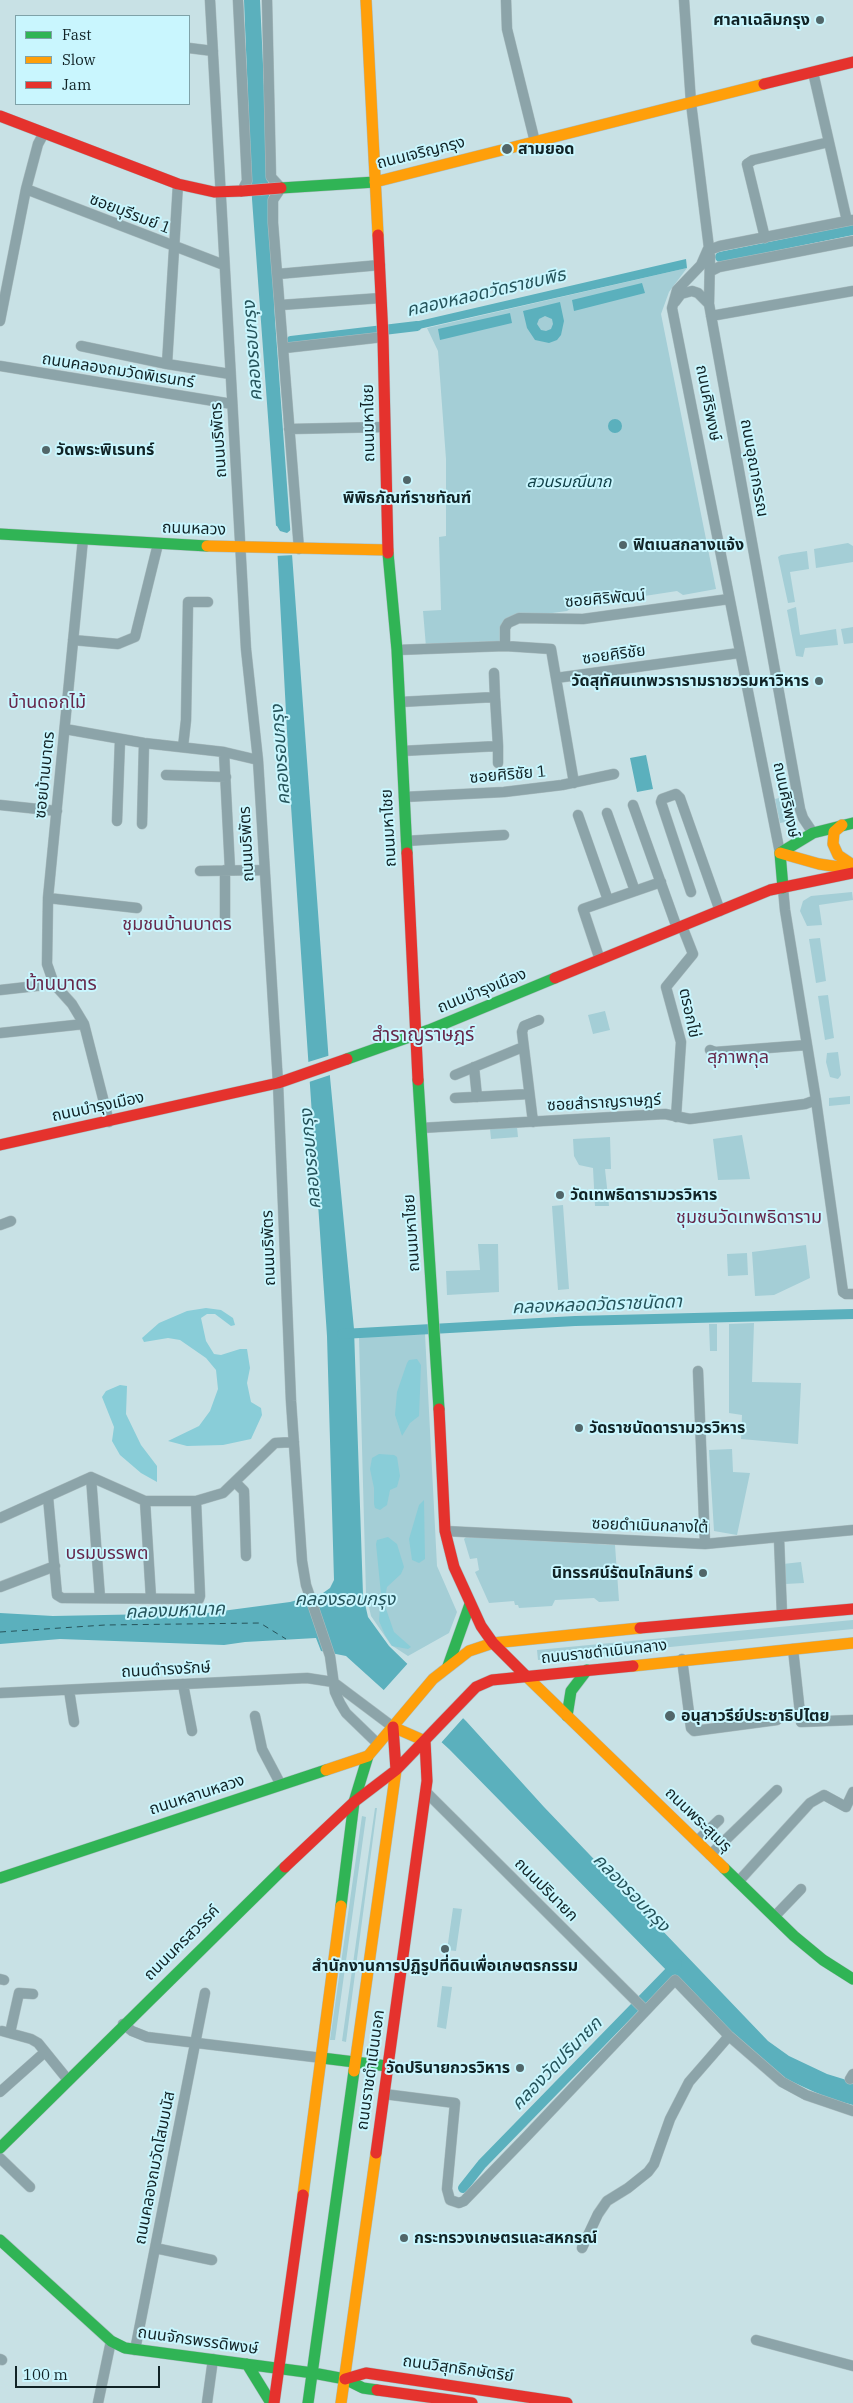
<!DOCTYPE html>
<meta charset="utf-8">
<style>
body{margin:0}
#map{position:relative;width:853px;height:2403px;overflow:hidden;background:#c8e1e5;font-family:"IBM Plex Serif",serif}
canvas{display:block}
.legend{position:absolute;left:15px;top:15px;width:175px;height:90px;box-sizing:border-box;background:#c9f6fe;border:1px solid #7fa2a8;margin:0;padding:6px 9px;list-style:none;font-size:15px;color:#112326}
.legend li{display:flex;align-items:center;gap:10px;height:25px}
.legend b{width:25px;border:1px solid #7fa2a8}
.scale{position:absolute;left:15px;top:2366px;width:145px;height:22px;box-sizing:border-box;border:2px solid #112326;border-top:0;padding-left:6px;font-size:15px;line-height:18px;white-space:nowrap;color:#112326;-webkit-text-stroke:4px #c9f6fe;paint-order:stroke}
</style>
<div id="map">
<canvas width="853" height="2403"></canvas>
<ul class="legend">
<li><b style="height:6px;background:#30b455"></b>Fast</li>
<li><b style="height:6px;background:#ff9f0a"></b>Slow</li>
<li><b style="height:6px;background:#e5322d"></b>Jam</li>
</ul>
<div class="scale">100 m</div>
</div>
<script>
const ctx = document.querySelector('canvas').getContext('2d');
ctx.lineJoin = 'round';
function paint(path, color) { ctx.fillStyle = color; ctx.fill(path, 'evenodd'); }
const shape = rows => new Path2D(rows.map(r => 'M' + r).join(''));
function stroke(path, color, width, dash) { ctx.strokeStyle = color; ctx.lineWidth = width; ctx.lineCap = dash ? 'butt' : 'round'; ctx.setLineDash(dash || []); ctx.stroke(path); }
function write(font, color, halo, rows, align = 'center') {
  ctx.font = font + ' "IBM Plex Serif","Noto Sans Thai",serif'; ctx.lineWidth = 4; ctx.setLineDash([]); ctx.textBaseline = 'middle'; ctx.strokeStyle = halo; ctx.fillStyle = color; for (const [text, x, y, turn = 0] of rows) {
    ctx.save(); ctx.translate(x, y); ctx.rotate((+turn || 0) * Math.PI / 180); ctx.textAlign = isNaN(turn) ? turn : align; if (halo) ctx.strokeText(text, 0, 0); ctx.fillText(text, 0, 0); ctx.restore();
  }
}
const green = shape([
 [687,268,669,292,661,314,716,589,683,595,677,591,573,607,567,611,507,619,499,644,426,647,423,611,441,610,439,537,446,536,446,459,438,351,427,328],
 [848,543,853,546,853,562,816,568,814,549],
 [807,551,809,569,790,572,795,602,788,603,778,557,781,555],
 [796,607,800,635,836,629,838,645,805,648,803,657,796,656,787,610],
 [853,627,853,643,844,644,841,629],
 [791,795,796,820,780,823,775,799],
 [852,892,853,900,819,905,822,925,807,926,800,911,803,901,811,896],
 [820,938,826,981,816,983,809,939],
 [828,995,834,1038,825,1040,818,996],
 [605,1011,610,1030,593,1034,588,1015],
 [838,1052,841,1075,838,1079,830,1077,826,1062,827,1053],
 [850,1096,850,1104,829,1106,829,1098],
 [517,1127,518,1137,491,1139,490,1129],
 [742,1135,750,1179,718,1180,713,1139],
 [610,1137,611,1169,605,1169,609,1206,595,1206,593,1168,579,1165,574,1156,573,1139],
 [563,1205,569,1289,558,1290,552,1206],
 [478,1244,498,1244,499,1292,447,1295,446,1271,480,1270],
 [806,1245,810,1278,774,1295,755,1296,752,1252],
 [747,1253,748,1275,728,1276,727,1254],
 [754,1323,752,1382,801,1383,798,1444,741,1439,742,1415,729,1413,729,1324],
 [709,1324,717,1324,717,1351,710,1351],
 [425,1334,437,1566,457,1612,449,1633,408,1656,391,1645,371,1616,366,1594,359,1337],
 [732,1449,733,1472,750,1473,737,1535,714,1531,709,1450],
 [466,1537,615,1545,619,1601,599,1602,594,1598,555,1600,552,1606,519,1608,518,1605,515,1605,514,1601,489,1603,475,1572,479,1570,477,1558,470,1559,464,1539],
 [801,1562,804,1583,785,1584,783,1564],
 [853,1620,853,1629,538,1660,537,1650],
 [375,1808,377,1808,346,2042,342,2041],
 [362,1816,366,1817,335,2040,330,2040],
 [453,1908,462,1909,456,1951,447,1950],
 [442,1986,452,1987,446,2029,437,2027]
]);
const forest = shape([
 [206,1308,221,1310,233,1318,235,1325,231,1326,215,1314,207,1314,201,1318,206,1341,214,1354,221,1355,240,1349,247,1349,250,1368,247,1383,251,1402,261,1408,262,1415,251,1439,223,1445,187,1446,168,1441,199,1426,210,1411,218,1389,216,1370,206,1358,180,1340,168,1338,144,1342,142,1338,159,1323,187,1311],
 [417,1359,421,1365,419,1416,410,1423,402,1436,395,1415,397,1392,407,1363,409,1360],
 [120,1385,127,1386,126,1414,141,1445,157,1466,157,1482,141,1473,120,1455,112,1441,114,1427,102,1397,106,1391],
 [379,1454,394,1455,397,1457,400,1476,397,1487,390,1490,387,1505,380,1510,375,1508,374,1504,374,1488,370,1469,372,1458],
 [424,1500,425,1559,419,1563,412,1560,409,1539,419,1505],
 [388,1537,397,1544,404,1567,401,1574,387,1587,384,1603,394,1632,411,1647,408,1649,392,1646,385,1635,379,1621,381,1594,376,1544,377,1540]
]);
const water = shape([
 [244,0,260,0,275,320,330,1077,354,1329,363,1595,368,1617,389,1646,466,1721,544,1807,768,2041,789,2056,827,2074,853,2082,853,2105,830,2099,786,2079,730,2035,449,1749,346,1656,321,1651,316,1638,245,1642,224,1645,60,1639,0,1644,0,1613,53,1616,207,1613,290,1602,323,1593,330,1588,334,1580,327,1336,291,806,276,526,252,199],
 [686,259,687,268,406,332,406,324],
 [642,283,645,293,574,311,572,300],
 [560,302,564,321,561,335,557,340,549,343,535,340,527,328,523,311],
 [545,316,552,319,553,324,551,329,546,331,541,330,537,324,539,319],
 [510,313,512,323,440,340,438,329],
 '608 426a7 7 0 1 1 14 0a7 7 0 1 1-14 0Z',
 [646,755,653,789,637,792,630,758]
]);
const pier = shape([
 [274,525,277,526,280,531,287,533,293,528,295,555,275,556],
 [331,1055,333,1074,306,1083,305,1063],
 [409,1662,465,1716,440,1744,382,1692]
]);
const canal = shape([
 [720,257,853,230],
 [291,341,417,326],
 [342,1334,575,1321,853,1314],
 [463,2188,482,2164,677,1964]
]);
const ferry = shape([
 [0,1632,105,1625,260,1623,286,1639]
]);
const street = shape([
 [210,0,246,649,258,760,278,1083,291,1401,302,1561,306,1585,330,1656,335,1692,340,1703,346,1713,377,1743],
 [238,0,247,181,242,191],
 [267,0,271,177,281,188,273,200,273,223,299,549],
 [506,0,507,29,535,142],
 [684,0,691,103,710,256,709,304,800,809,803,818,813,833],
 [189,48,213,51],
 [813,72,847,221],
 [26,189,224,265],
 [765,238,747,164,753,160,829,142],
 [708,249,701,265,677,290,672,308,780,853],
 [709,250,720,246,852,220],
 [711,271,719,267,853,241],
 [278,274,380,265],
 [675,302,681,294,692,291,698,293,709,304],
 [281,305,381,298],
 [711,316,853,291],
 [0,321,26,189,38,144,44,133],
 [81,346,167,364,230,374],
 [285,348,383,337],
 [167,364,178,184],
 [0,366,232,404],
 [289,429,385,427],
 [83,539,48,898,47,964,54,984,72,1004,84,1024,109,1122],
 [73,640,118,644,135,637,158,544],
 [505,646,505,628,508,623,519,618,583,619,729,599],
 [397,650,505,646,551,649,574,783],
 [494,673,495,697],
 [556,678,739,653],
 [400,702,495,697,498,746,402,751],
 [65,729,144,743,224,752,258,760],
 [498,746,498,763],
 [183,747,186,720,188,602,208,602],
 [224,752,230,870],
 [166,775,226,777],
 [404,797,504,792,562,785,614,774],
 [0,805,57,811],
 [633,805,677,928],
 [607,813,635,891],
 [578,815,608,900],
 [117,821,120,740],
 [142,824,144,743],
 [406,841,504,835],
 [225,870,225,917],
 [200,871,264,870],
 [783,888,785,910,816,1100,843,1292,846,1294,853,1294],
 [691,892,661,802,662,799,676,794,680,798,720,911],
 [48,898,137,908],
 [600,960,583,909,661,882],
 [0,990,54,984],
 [0,1033,84,1024],
 [710,1050,715,1052,807,1045],
 [474,1067,477,1097],
 [455,1075,523,1047],
 [455,1098,529,1094],
 [676,1117,681,1042,666,987,693,954,682,926],
 [533,1122,522,1032,524,1026,539,1020],
 [421,1128,665,1114,690,1119,805,1104,816,1100],
 [0,1225,11,1221],
 [698,1371,705,1544],
 [91,1477,100,1598],
 [235,1482,244,1491,246,1556],
 [48,1497,57,1595,62,1598,199,1599,200,1596,196,1501],
 [145,1501,151,1598],
 [0,1518,91,1477,145,1501,196,1501,223,1493,275,1443,294,1442],
 [445,1531,705,1544,853,1530],
 [779,1538,782,1615],
 [0,1587,55,1566],
 [793,1649,801,1722,853,1720],
 [682,1659,691,1728,694,1731,777,1720],
 [183,1684,192,1731],
 [69,1690,74,1722],
 [0,1693,307,1678,333,1682,393,1727],
 [255,1716,262,1749,281,1785],
 [426,1792,645,2010],
 [697,1841,719,1820],
 [710,1855,777,1790],
 [738,1882,810,1803,824,1795,846,1807,853,1792],
 [774,1917,801,1889],
 [0,1979,4,1980],
 [123,2024,132,2031,147,2037,322,2058],
 [2,2031,31,2039,38,2043,68,2080],
 [10,2033,19,1993,33,1994],
 [850,2079,853,2074],
 [0,2092,45,2052],
 [384,2094,455,2103,447,2189,450,2200,459,2203,464,2201,527,2136,675,1980,729,2036,782,2082,806,2095,853,2111],
 [0,2158,30,2187],
 [155,2248,212,2260],
 [582,2248,598,2214,607,2201,628,2188,648,2172,654,2164,670,2119,689,2082,729,2036],
 [756,2340,853,2366],
 [135,2350,205,1993],
 [0,2359,2,2360],
 [98,2403,111,2341],
 [207,2403,213,2359]
]);
const fast = shape([
 [281,188,375,182],
 [0,534,207,546],
 [388,553,397,650,407,853],
 [780,853,813,833,853,823],
 [780,853,783,888],
 [347,1059,429,1030,555,978],
 [418,1080,439,1409],
 [448,1666,470,1604],
 [567,1716,571,1691,587,1670],
 [724,1868,794,1936,823,1960,853,1979],
 [0,1878,326,1770],
 [341,1906,354,1802,368,1756],
 [322,2058,387,2066],
 [0,2148,285,1867],
 [0,2240,111,2341,125,2348,313,2373,345,2379,363,2388,377,2390],
 [247,2364,271,2403],
 [308,2403,354,2071]
]);
const slow = shape([
 [366,0,378,235],
 [375,182,764,84],
 [207,546,388,550],
 [842,825,834,832,833,844,838,855,853,865],
 [780,853,819,864,852,869],
 [633,1666,853,1643],
 [526,1676,724,1868],
 [393,1727,425,1741],
 [326,1770,368,1756,433,1679,469,1651,493,1643,640,1628],
 [354,2071,396,1770],
 [303,2195,341,1906],
 [341,2403,376,2153]
]);
const jam = shape([
 [764,84,853,62],
 [0,116,178,184,214,192,242,191],
 [378,235,383,337,388,553],
 [407,853,418,1080],
 [555,978,770,890,853,873],
 [0,1145,278,1083,347,1059],
 [439,1409,445,1531,454,1567,481,1626,493,1643,526,1676],
 [640,1628,853,1609],
 [393,1727,396,1770],
 [285,1867,354,1802,396,1770,476,1687,492,1680,633,1666],
 [376,2153,427,1781,425,1741],
 [345,2379,366,2373,567,2403],
 [377,2390,472,2403],
 [274,2403,303,2195]
]);
const jamBridge = shape([
 [242,191,281,188]
]);
const markers = [
 [820,20,5,"#516669"],
 [507,149,6,"#516669"],
 [46,450,5,"#516669"],
 [407,480,5,"#516669"],
 [623,545,5,"#516669"],
 [819,681,5,"#516669"],
 [560,1195,5,"#516669"],
 [579,1428,5,"#516669"],
 [703,1573,5,"#516669"],
 [670,1716,6,"#516669"],
 [445,1949,5,"#516669"],
 [520,2068,5,"#516669"],
 [404,2238,5,"#516669"]
];
const poiNames = [
 ["ศาลาเฉลิมกรุง",810,20,"right"],
 ["สามยอด",518,149],
 ["วัดพระพิเรนทร์",56,450],
 ["พิพิธภัณฑ์ราชทัณฑ์",407,498,"center"],
 ["ฟิตเนสกลางแจ้ง",633,545],
 ["วัดสุทัศนเทพวรารามราชวรมหาวิหาร",809,681,"right"],
 ["วัดเทพธิดารามวรวิหาร",570,1195],
 ["วัดราชนัดดารามวรวิหาร",589,1428],
 ["นิทรรศน์รัตนโกสินทร์",693,1573,"right"],
 ["อนุสาวรีย์ประชาธิปไตย",681,1716],
 ["สำนักงานการปฏิรูปที่ดินเพื่อเกษตรกรรม",445,1966,"center"],
 ["วัดปรินายกวรวิหาร",510,2068,"right"],
 ["กระทรวงเกษตรและสหกรณ์",414,2238]
];
const streetNames = [
 ["ถนนเจริญกรุง",421,153,-14],
 ["ซอยบุรีรมย์ 1",130,214,21],
 ["ถนนคลองถมวัดพิเรนทร์",118,371,9],
 ["ถนนศิริพงษ์",708,403,79],
 ["ถนนมหาไชย",369,423,-91],
 ["ถนนบริพัตร",219,440,-94],
 ["ถนนอุณากรรณ",754,468,80],
 ["ถนนหลวง",194,529,2],
 ["ซอยศิริพัฒน์",605,599,-5],
 ["ซอยศิริชัย",614,655,-8],
 ["ซอยบ้านบาตร",45,775,-84],
 ["ซอยศิริชัย 1",508,775,-5],
 ["ถนนศิริพงษ์",786,800,78],
 ["ถนนมหาไชย",389,828,-93],
 ["ถนนบริพัตร",247,844,-93],
 ["ถนนบำรุงเมือง",482,991,-22],
 ["ตรอกไข่",689,1013,78],
 ["ซอยสำราญราษฎร์",604,1103,-3],
 ["ถนนบำรุงเมือง",98,1107,-12],
 ["ถนนมหาไชย",412,1233,-94],
 ["ถนนบริพัตร",269,1248,-92],
 ["ซอยดำเนินกลางใต้",650,1526,2],
 ["ถนนราชดำเนินกลาง",604,1652,-6],
 ["ถนนดำรงรักษ์",166,1670,-3],
 ["ถนนหลานหลวง",197,1795,-18],
 ["ถนนพระสุเมรุ",698,1820,44],
 ["ถนนปรินายก",546,1890,45],
 ["ถนนนครสวรรค์",182,1943,-45],
 ["ถนนราชดำเนินนอก",371,2070,-82],
 ["ถนนคลองถมวัดโสมมนัส",155,2168,-79],
 ["ถนนจักรพรรดิพงษ์",198,2341,8],
 ["ถนนวิสุทธิกษัตริย์",458,2369,8]
];
const parkNames = [
 ["สวนรมณีนาถ",569,482]
];
const waterNames = [
 ["คลองหลอดวัดราชบพิธ",486,293,-13],
 ["คลองรอบกรุง",253,351,-94],
 ["คลองรอบกรุง",281,755,-94],
 ["คลองรอบกรุง",311,1159,-95],
 ["คลองหลอดวัดราชนัดดา",597,1305,-2],
 ["คลองรอบกรุง",345,1600],
 ["คลองมหานาค",175,1611,-2],
 ["คลองรอบกรุง",631,1893,46],
 ["คลองวัดปรินายก",557,2064,-46]
];
const neighbourhoodNames = [
 ["บ้านดอกไม้",47,703],
 ["ชุมชนบ้านบาตร",177,925],
 ["สุภาพกุล",738,1058],
 ["ชุมชนวัดเทพธิดาราม",749,1218],
 ["บรมบรรพต",107,1554]
];
const quarterNames = [
 ["บ้านบาตร",61,985],
 ["สำราญราษฎร์",423,1036]
];
paint(green, '#a4ced6');
paint(forest, '#89cdd8');
paint(water, '#5bb0bd');
paint(pier, '#c8e1e5');
stroke(canal, '#5bb0bd', 10);
stroke(ferry, '#26545b', 1, [6, 5]);
stroke(street, '#aabdc0', 11);
stroke(fast, '#aabdc0', 12);
stroke(slow, '#aabdc0', 12);
stroke(jam, '#aabdc0', 12);
stroke(street, '#8ca4a9', 10);
stroke(fast, '#30b455', 11);
stroke(slow, '#ff9f0a', 11);
stroke(jam, '#e5322d', 11);
stroke(jamBridge, '#aabdc0', 12, []);
stroke(jamBridge, '#e5322d', 11);
for (const [x, y, r, color] of markers) { const dot = new Path2D(); dot.arc(x, y, r, 0, 2 * Math.PI); ctx.fillStyle = color; ctx.fill(dot); stroke(dot, '#c9f6fe', 2); }
write('bold 16px', '#112326', '#c9f6fe', poiNames, 'left');
write('16px', '#112326', '#c9f6fe', streetNames);
write('italic 16px', '#0f3f47', '#c9f6fe', parkNames);
write('italic 18px', '#26545b', '#c9f6fe', waterNames);
write('18px', '#67284b', '#c9f6fe', neighbourhoodNames);
write('19px', '#67284b', '#c9f6fe', quarterNames);
</script>
